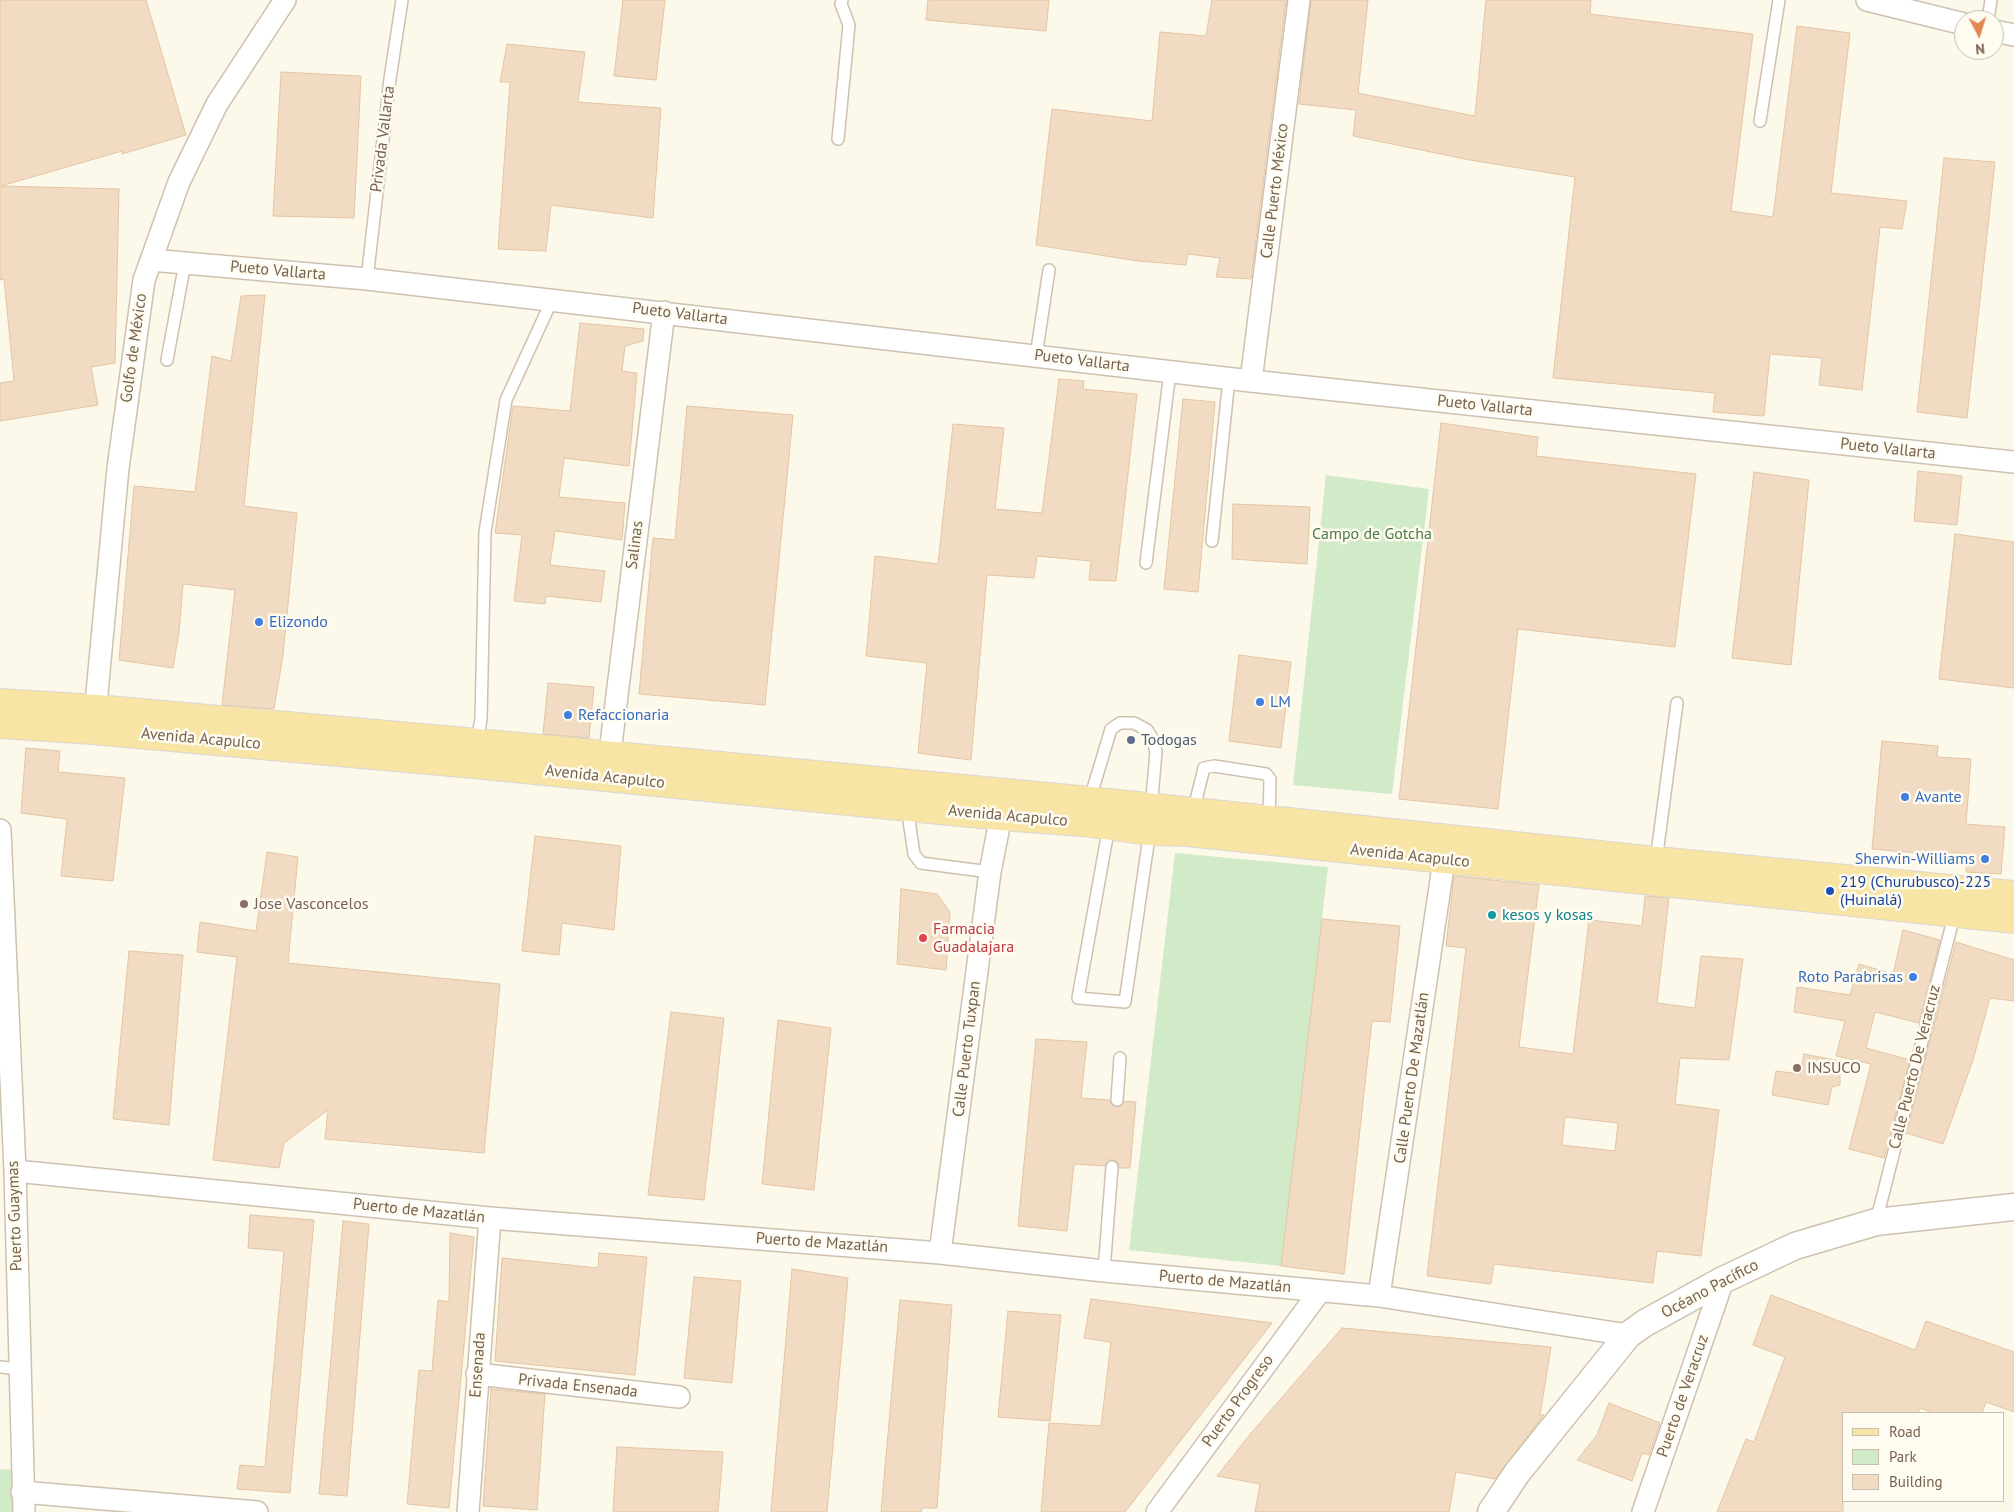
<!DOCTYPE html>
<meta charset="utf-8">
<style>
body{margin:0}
#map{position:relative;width:2014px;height:1512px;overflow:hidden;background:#fcf8ea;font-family:"PT Sans",sans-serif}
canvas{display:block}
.legend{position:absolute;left:1842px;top:1412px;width:162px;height:90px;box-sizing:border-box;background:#fefbf1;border:1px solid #c8beb0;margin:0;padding:6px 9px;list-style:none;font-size:15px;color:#77624e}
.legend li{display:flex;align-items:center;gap:10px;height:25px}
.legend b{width:25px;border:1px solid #c8beb0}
.north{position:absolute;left:1954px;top:10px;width:50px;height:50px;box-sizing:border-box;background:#fefbf1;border:1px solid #c8beb0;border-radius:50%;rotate:175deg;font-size:14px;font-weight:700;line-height:20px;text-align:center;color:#77624e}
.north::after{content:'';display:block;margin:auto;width:18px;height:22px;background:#e18854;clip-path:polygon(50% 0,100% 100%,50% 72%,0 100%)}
</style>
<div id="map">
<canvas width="2014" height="1512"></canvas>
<ul class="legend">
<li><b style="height:6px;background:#f8e5a6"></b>Road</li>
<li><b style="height:14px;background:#d1eac8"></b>Park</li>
<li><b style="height:14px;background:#f1dcc3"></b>Building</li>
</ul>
<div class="north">N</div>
</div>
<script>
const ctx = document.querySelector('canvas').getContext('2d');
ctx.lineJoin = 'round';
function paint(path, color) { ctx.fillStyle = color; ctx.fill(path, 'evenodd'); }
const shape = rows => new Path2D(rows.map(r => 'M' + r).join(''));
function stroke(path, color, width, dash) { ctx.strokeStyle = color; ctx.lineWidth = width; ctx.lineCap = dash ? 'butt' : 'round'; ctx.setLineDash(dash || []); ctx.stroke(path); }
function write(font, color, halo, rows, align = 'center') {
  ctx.font = font + ' "PT Sans",sans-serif'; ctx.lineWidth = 5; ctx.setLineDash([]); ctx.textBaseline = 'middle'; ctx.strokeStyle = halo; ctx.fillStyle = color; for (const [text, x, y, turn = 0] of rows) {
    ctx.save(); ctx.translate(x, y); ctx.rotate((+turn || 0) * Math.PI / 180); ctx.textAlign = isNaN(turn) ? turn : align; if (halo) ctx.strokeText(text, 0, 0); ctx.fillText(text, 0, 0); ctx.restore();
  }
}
const green = shape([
 [1326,475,1429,489,1392,794,1293,785],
 [1175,853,1328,867,1281,1266,1129,1250],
 [0,1469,21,1470,23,1512,0,1512]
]);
const building = shape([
 [0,0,146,0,186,135,122,154,122,151,1,186,119,189,115,363,91,367,98,405,0,421,0,383,14,381,4,279,0,280,0,0],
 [623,0,665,0,656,80,614,76,623,0],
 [928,0,1049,0,1046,31,926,20,928,0],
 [1212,0,1286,0,1251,279,1216,277,1220,258,1188,254,1186,265,1138,261,1036,245,1052,109,1152,121,1160,32,1206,36,1212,0],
 [1311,0,1368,0,1358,93,1475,116,1486,0,1591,0,1590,14,1753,34,1731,211,1773,217,1797,26,1850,33,1831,193,1907,201,1902,229,1880,227,1862,390,1819,385,1822,358,1770,354,1764,416,1713,412,1715,393,1553,378,1575,177,1470,160,1353,136,1356,110,1299,104,1311,0],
 [507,44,585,52,578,102,661,108,653,218,551,205,546,251,498,249,510,82,500,82,507,44],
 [281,72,361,76,354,218,273,216,281,72],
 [1944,158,1995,162,1967,418,1917,412,1944,158],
 [265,295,244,506,297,513,283,655,274,709,222,705,235,590,183,584,179,632,173,668,119,660,134,486,195,492,212,356,231,361,241,296,265,295],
 [580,323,644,329,643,341,625,346,622,371,637,373,629,466,564,458,559,497,625,503,622,540,555,531,550,565,605,571,601,602,546,596,545,604,514,601,522,535,495,533,513,406,570,411,580,323],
 [1059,379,1084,381,1083,389,1137,394,1116,581,1089,580,1091,561,1037,556,1034,578,987,575,971,760,918,753,927,663,866,656,875,556,938,564,953,424,1004,428,995,509,1042,513,1059,379],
 [1183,399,1215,402,1198,592,1164,589,1183,399],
 [687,406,793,415,765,705,639,694,653,538,675,540,687,406],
 [1441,423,1538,437,1536,456,1696,474,1675,647,1518,629,1498,809,1399,799,1441,423],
 [1918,471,1962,476,1957,525,1914,521,1918,471],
 [1754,472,1809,480,1791,665,1732,658,1754,472],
 [1233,504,1310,507,1307,564,1232,559,1233,504],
 [1955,534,2014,542,2014,688,1939,679,1955,534],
 [1239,655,1291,662,1281,748,1229,741,1239,655],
 [548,683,594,687,589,738,543,734,548,683],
 [1882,741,1938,746,1937,757,1971,759,1966,824,2005,827,2001,874,1966,872,1967,854,1929,851,1928,854,1872,849,1882,741],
 [26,748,60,751,58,772,125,778,113,881,61,876,67,819,21,813,26,748],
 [535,836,621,846,614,930,562,923,559,955,522,951,535,836],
 [267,852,298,857,288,963,500,984,484,1153,325,1139,328,1110,284,1143,279,1168,213,1160,237,957,197,952,200,922,256,931,267,852],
 [1454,876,1539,885,1519,1047,1573,1054,1589,920,1642,926,1645,896,1669,898,1657,1003,1695,1008,1701,956,1743,959,1729,1060,1680,1058,1675,1104,1719,1110,1701,1256,1657,1251,1653,1283,1494,1264,1491,1284,1427,1276,1466,948,1446,946,1454,876],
 [1565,1117,1618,1123,1615,1151,1562,1145,1565,1117],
 [901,889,937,894,950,912,946,970,897,964,901,889],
 [1322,919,1400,926,1390,1022,1372,1021,1344,1274,1281,1266,1322,919],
 [1903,930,1940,940,1919,1023,1875,1012,1866,1048,1910,1060,1884,1158,1849,1149,1871,1064,1836,1056,1845,1021,1794,1012,1797,987,1850,995,1859,964,1893,974,1903,930],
 [1956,942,2014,960,2014,1001,1990,998,1973,1060,1943,1144,1906,1133,1956,942],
 [129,951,183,955,169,1125,113,1119,129,951],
 [671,1012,724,1018,704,1200,648,1195,671,1012],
 [778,1020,831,1028,814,1190,762,1184,778,1020],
 [1036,1039,1087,1042,1081,1098,1110,1100,1111,1104,1116,1107,1121,1106,1124,1101,1136,1102,1130,1168,1119,1168,1118,1163,1113,1160,1108,1160,1105,1166,1074,1164,1067,1231,1018,1226,1036,1039],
 [1804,1054,1840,1061,1840,1085,1832,1087,1828,1105,1772,1095,1776,1071,1800,1074,1804,1054],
 [250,1215,314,1220,290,1493,237,1489,240,1465,265,1467,284,1251,248,1248,250,1215],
 [343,1221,369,1224,347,1496,319,1494,343,1221],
 [450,1233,474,1237,449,1508,407,1504,419,1370,432,1371,438,1300,449,1302,450,1233],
 [599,1253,647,1257,635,1375,495,1361,502,1258,598,1268,599,1253],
 [792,1269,848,1278,827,1512,771,1512,792,1269],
 [694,1277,741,1281,732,1383,684,1378,694,1277],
 [1771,1295,1915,1350,1926,1321,2014,1352,2014,1412,1986,1402,1982,1413,1934,1413,1920,1408,1918,1413,1843,1413,1843,1512,1717,1512,1746,1439,1754,1442,1785,1357,1753,1345,1771,1295],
 [1091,1299,1272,1323,1125,1512,1041,1512,1049,1423,1101,1426,1111,1342,1084,1338,1091,1299],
 [900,1300,952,1305,937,1508,922,1508,921,1512,881,1512,900,1300],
 [1008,1311,1061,1315,1050,1421,998,1417,1008,1311],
 [1342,1328,1551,1347,1540,1415,1544,1415,1495,1479,1456,1472,1449,1512,1255,1512,1260,1484,1217,1476,1252,1432,1342,1328],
 [491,1389,545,1394,537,1510,483,1506,491,1389],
 [1609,1403,1660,1423,1649,1455,1642,1453,1632,1481,1577,1460,1597,1435,1609,1403],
 [617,1447,723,1452,718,1512,613,1512,617,1447]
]);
const service = shape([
 [1988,20,1991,0],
 [1760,121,1779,0],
 [838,139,849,25,841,4,842,0],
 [367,279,390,79,402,0],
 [1036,356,1049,270],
 [167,360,185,263],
 [1212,541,1229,379],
 [1146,563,1170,372],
 [477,743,481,719,485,532,506,400,552,300],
 [1089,802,1111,729,1120,723,1134,723,1147,730,1152,738,1156,752,1151,809],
 [907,807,914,854,921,863,990,872],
 [1193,812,1204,768,1214,766,1266,774,1270,779,1269,821],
 [1109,826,1078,998,1125,1002,1150,830],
 [1656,861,1677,703],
 [1117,1100,1120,1058],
 [1876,1222,1955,912],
 [1104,1271,1112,1167],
 [0,1367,19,1369]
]);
const minor = shape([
 [1867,0,1964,24],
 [1994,31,2014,35],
 [151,260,367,279,1251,381,2014,462],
 [1251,381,1299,0],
 [94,725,118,468,144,280,179,182,217,104,285,0],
 [608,769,664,312],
 [0,830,15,1171,24,1512],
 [15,1171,490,1218,940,1253,1104,1271,1379,1296,1628,1335],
 [940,1253,990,872,1001,816],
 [1379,1296,1444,860],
 [477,1374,679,1397],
 [22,1492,257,1512],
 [468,1512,490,1218],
 [1157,1512,1320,1291],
 [1643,1512,1723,1280]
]);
const tertiary = shape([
 [1491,1512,1517,1473,1628,1335,1645,1323,1723,1280,1795,1246,1876,1222,2014,1207]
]);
const primary = shape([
 [0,703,96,709,477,743,1090,801,1656,861,2014,895],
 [0,724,93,730,474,764,1001,816,1083,822,1150,831,1188,832,2014,919]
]);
const markers = [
 [259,622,5,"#3f7fe0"],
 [1260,702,5,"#3f7fe0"],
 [568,715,5,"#3f7fe0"],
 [1131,740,5,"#5c6f8a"],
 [1905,797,5,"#3f7fe0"],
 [1985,859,5,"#3f7fe0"],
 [1830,891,5,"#1a4fb4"],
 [244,904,5,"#8d6e63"],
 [1492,915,5,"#0f9aa8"],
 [923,938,5,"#e0444e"],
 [1913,977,5,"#3f7fe0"],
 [1797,1068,5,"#8d6e63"]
];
const streetNames = [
 ["Privada Vallarta",383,139,-83],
 ["Calle Puerto México",1275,191,-83],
 ["Pueto Vallarta",278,271,5],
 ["Pueto Vallarta",680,314,7],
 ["Golfo de México",134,348,-82],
 ["Pueto Vallarta",1082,361,7],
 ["Pueto Vallarta",1485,406,6],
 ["Pueto Vallarta",1888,449,6],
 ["Salinas",635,545,-83],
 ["Avenida Acapulco",201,739,5],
 ["Avenida Acapulco",605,777,6],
 ["Avenida Acapulco",1008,816,5],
 ["Avenida Acapulco",1410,856,6],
 ["Calle Puerto Tuxpan",967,1049,-83],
 ["Calle Puerto De Veracruz",1915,1067,-76],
 ["Calle Puerto De Mazatlán",1412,1078,-82],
 ["Puerto de Mazatlán",419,1211,6],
 ["Puerto Guaymas",15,1216,-92],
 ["Puerto de Mazatlán",822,1243,4],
 ["Puerto de Mazatlán",1225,1282,5],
 ["Océano Pacífico",1710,1289,-28],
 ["Ensenada",478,1365,-86],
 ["Privada Ensenada",578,1386,6],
 ["Puerto de Veracruz",1683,1396,-71],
 ["Puerto Progreso",1238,1401,-54]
];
const parkNames = [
 ["Campo de Gotcha",1372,534]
];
const shopNames = [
 ["Elizondo",269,622],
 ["LM",1270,702],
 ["Refaccionaria",578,715],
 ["Avante",1915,797],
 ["Sherwin-Williams",1975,859,"right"],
 ["Roto Parabrisas",1903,977,"right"]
];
const serviceNames = [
 ["Todogas",1141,740]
];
const transitNames = [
 ["219 (Churubusco)-225",1840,882],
 ["(Huinalá)",1840,900]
];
const educationNames = [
 ["Jose Vasconcelos",254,904],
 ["INSUCO",1807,1068]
];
const cultureNames = [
 ["kesos y kosas",1502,915]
];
const healthNames = [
 ["Farmacia",933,929],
 ["Guadalajara",933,947]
];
paint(green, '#d1eac8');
paint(building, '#f1dcc3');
stroke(building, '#e3c5a4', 1);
stroke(service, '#cec1b0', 14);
stroke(minor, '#cec1b0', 24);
stroke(tertiary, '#cec1b0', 29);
stroke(primary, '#dcd6d1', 30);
stroke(service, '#fff', 11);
stroke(minor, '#fff', 21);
stroke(tertiary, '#fff', 26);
stroke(primary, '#f8e5a6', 28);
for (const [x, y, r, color] of markers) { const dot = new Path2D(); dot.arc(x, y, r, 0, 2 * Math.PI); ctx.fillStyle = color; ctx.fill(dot); stroke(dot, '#fefbf1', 2); }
write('16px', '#77624e', '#fefbf1', streetNames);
write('16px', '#4e7c45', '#fefbf1', parkNames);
write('16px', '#366cbe', '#fefbf1', shopNames, 'left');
write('16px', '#4e5e75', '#fefbf1', serviceNames, 'left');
write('16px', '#164399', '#fefbf1', transitNames, 'left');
write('16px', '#785e54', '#fefbf1', educationNames, 'left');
write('16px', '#0d838f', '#fefbf1', cultureNames, 'left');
write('16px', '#be3a42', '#fefbf1', healthNames, 'left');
</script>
